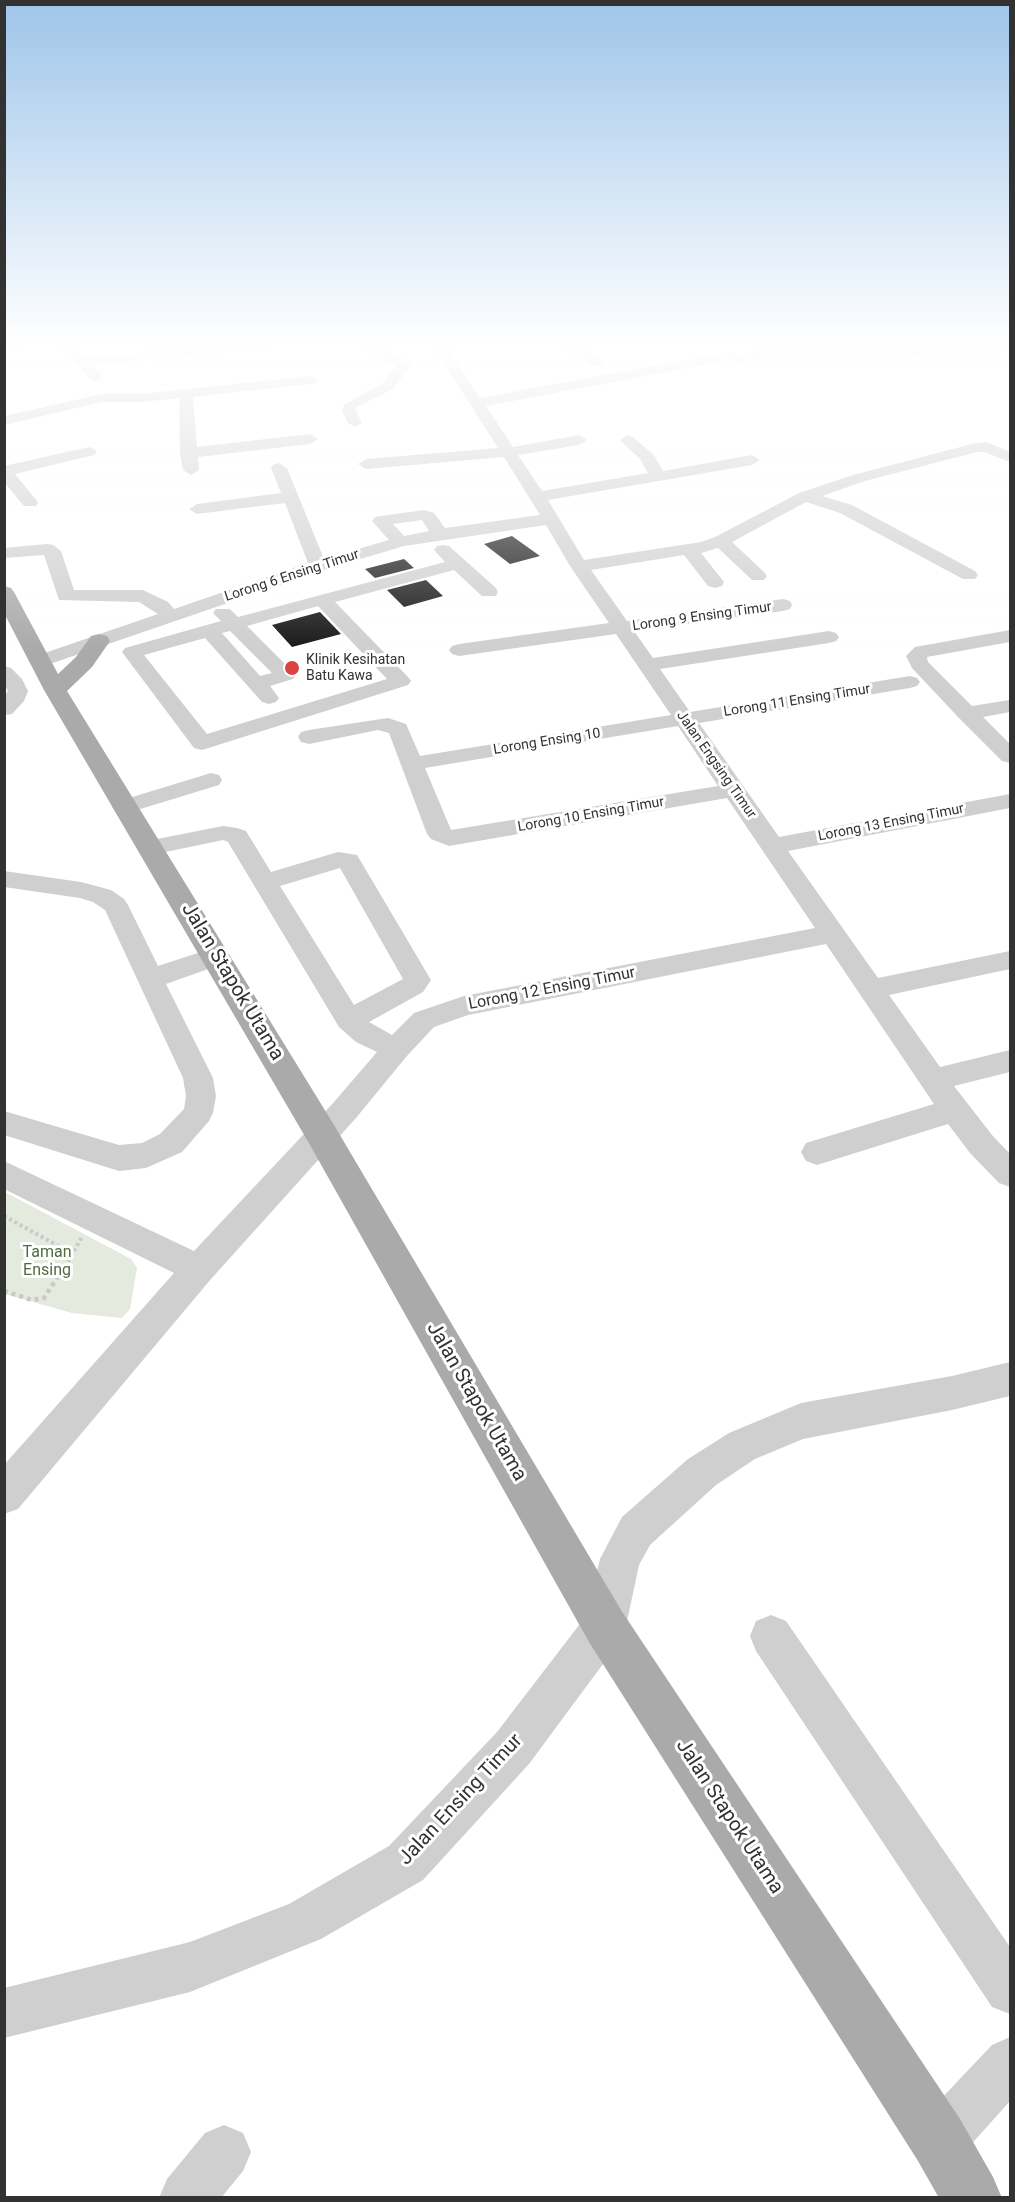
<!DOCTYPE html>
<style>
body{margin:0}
#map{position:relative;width:1015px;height:2202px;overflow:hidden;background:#fff;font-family:Roboto,sans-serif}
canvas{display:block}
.frame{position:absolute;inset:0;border:6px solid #323232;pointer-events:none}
</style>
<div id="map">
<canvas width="1015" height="2202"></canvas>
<div class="frame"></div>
</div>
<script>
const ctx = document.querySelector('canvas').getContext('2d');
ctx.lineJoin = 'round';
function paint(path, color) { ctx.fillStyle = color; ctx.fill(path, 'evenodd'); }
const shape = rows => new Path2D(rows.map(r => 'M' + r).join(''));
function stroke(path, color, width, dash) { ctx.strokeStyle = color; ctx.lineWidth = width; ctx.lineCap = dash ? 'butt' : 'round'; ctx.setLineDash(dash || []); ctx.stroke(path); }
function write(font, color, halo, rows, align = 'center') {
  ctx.font = font + ' Roboto,sans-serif'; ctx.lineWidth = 6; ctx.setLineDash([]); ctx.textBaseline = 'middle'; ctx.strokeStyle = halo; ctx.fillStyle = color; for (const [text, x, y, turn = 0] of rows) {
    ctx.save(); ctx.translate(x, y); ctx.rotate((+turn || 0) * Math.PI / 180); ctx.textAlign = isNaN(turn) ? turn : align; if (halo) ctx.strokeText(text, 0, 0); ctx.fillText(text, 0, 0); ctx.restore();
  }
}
const green = shape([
 [5,1192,131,1259,137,1268,130,1309,122,1318,72,1313,5,1294]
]);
const building = shape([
 [512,536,540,556,510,564,484,544],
 [404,559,414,568,375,578,365,569],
 [426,580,443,596,404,607,387,590],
 [320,612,341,634,292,647,272,625]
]);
const pathFar1 = shape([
 [4,1216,71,1253],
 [59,1277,82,1237]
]);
const path = shape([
 [4,1291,32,1300,44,1298,59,1275]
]);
const minor = shape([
 [4,344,25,344,23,347,4,350,4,344],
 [52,344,66,344,86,358,234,344,267,345,260,349,93,365,103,377,96,381,91,380,78,365,52,344],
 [360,344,375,344,411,365,393,389,357,407,356,411,362,423,355,427,348,423,342,411,344,405,383,383,396,366,361,347,360,344],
 [432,344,444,344,480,398,729,352,741,354,782,348,847,351,1010,344,1010,352,847,359,782,356,741,362,729,360,486,406,513,447,579,435,587,440,579,445,518,455,542,491,648,473,640,459,620,440,628,435,633,437,653,454,663,471,752,455,760,460,752,465,548,500,584,560,701,542,715,537,799,493,853,475,972,444,986,442,1010,452,1010,462,984,452,977,452,865,481,822,496,852,505,975,571,978,575,975,579,963,579,840,513,806,502,732,542,764,572,767,576,764,580,752,580,718,548,701,553,724,582,722,586,715,588,708,586,684,555,591,570,627,621,783,599,790,601,792,605,790,609,783,611,634,631,653,658,829,631,836,633,839,637,836,641,829,643,660,669,690,712,910,676,917,678,920,682,917,686,910,688,699,723,779,837,1010,794,1010,808,788,851,878,978,1010,951,1010,969,889,995,940,1067,1010,1050,1010,1072,954,1086,992,1135,1010,1154,1010,1187,999,1183,970,1153,948,1124,817,1165,806,1161,801,1152,806,1143,934,1104,826,944,468,1015,434,1027,406,1057,356,1118,211,1279,18,1509,4,1514,4,1465,174,1273,4,1189,4,1161,194,1251,334,1102,377,1052,356,1042,339,1027,228,842,223,840,151,855,142,852,139,847,142,842,223,826,237,828,246,831,271,872,338,852,357,855,431,980,423,992,369,1022,392,1035,414,1013,464,996,815,928,727,798,449,846,431,839,427,834,389,733,378,730,309,744,301,742,298,737,301,732,309,730,388,718,406,724,420,756,671,715,616,634,459,656,452,654,449,650,452,646,459,644,609,623,570,566,546,525,404,546,324,570,47,665,33,665,30,661,33,657,158,614,139,602,59,600,44,555,4,558,4,548,47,544,53,545,61,551,74,590,143,590,168,602,174,609,308,563,285,503,197,514,189,509,197,504,281,493,271,468,273,465,279,463,287,468,324,559,389,540,372,521,375,517,381,516,424,510,434,513,445,528,540,515,504,457,366,469,358,464,366,459,498,448,432,344],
 [422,520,429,531,404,536,393,524,422,520],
 [678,726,718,786,451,830,425,768,678,726],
 [340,868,403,979,354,1005,280,886,340,868],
 [562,344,577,344,604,363,602,366,592,366,562,344],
 [312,376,319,380,317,383,193,397,197,447,310,434,318,439,310,444,198,457,199,470,191,475,183,470,180,453,179,398,141,402,102,402,4,425,4,416,102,394,141,394,312,376],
 [89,447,94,449,97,452,94,455,15,474,38,502,36,506,24,506,4,482,4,466,89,447],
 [443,545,449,546,496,588,498,592,496,596,482,596,454,570,335,602,408,677,411,681,408,685,202,750,194,748,122,652,125,648,221,621,213,613,216,609,230,609,238,617,445,562,434,550,437,546,443,545],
 [318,606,387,679,207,734,144,655,205,638,262,702,269,704,276,702,279,698,270,686,293,679,296,675,247,626,318,606],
 [230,631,272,673,260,676,222,633,230,631],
 [1010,630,1010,642,927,657,928,662,972,706,1010,700,1010,712,983,717,1010,744,1010,763,1002,761,959,718,912,668,906,656,915,647,1010,630],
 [4,666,11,668,22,679,28,691,24,701,12,714,4,715,4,697,8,691,4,684,4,666],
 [211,773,219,775,222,780,219,785,124,814,116,812,112,807,116,802,211,773],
 [4,871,81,882,111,890,124,899,128,905,158,966,216,947,225,949,229,956,225,963,166,984,213,1078,216,1096,213,1113,209,1121,182,1152,146,1168,119,1171,4,1135,4,1111,119,1145,142,1143,160,1134,184,1109,186,1096,183,1078,105,910,93,902,80,898,4,887,4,871],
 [1010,1362,1010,1396,952,1410,803,1439,755,1459,716,1485,650,1545,639,1565,626,1626,620,1641,529,1764,423,1880,321,1939,190,1992,4,2038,4,1988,190,1942,289,1904,389,1846,497,1732,586,1616,600,1559,622,1517,688,1459,729,1433,801,1403,952,1376,1010,1362],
 [771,1615,786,1621,1010,1947,1010,2014,992,2007,756,1651,750,1636,756,1621,771,1615],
 [1010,2037,1010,2101,958,2159,939,2167,920,2159,912,2140,920,2121,992,2045,1010,2037],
 [224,2125,243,2133,251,2152,243,2171,221,2198,159,2198,167,2179,205,2133,224,2125]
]);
const major = shape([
 [4,586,11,588,14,592,58,674,76,657,91,636,99,634,107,636,110,641,92,667,67,691,334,1125,621,1610,960,2119,993,2177,1002,2198,939,2198,918,2161,589,1642,310,1145,44,690,4,613,4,586]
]);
const markers = [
 [292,668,8,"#db4242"]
];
const farStreetnames = [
 ["Lorong 6 Ensing Timur",292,576,-18],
 ["Lorong 9 Ensing Timur",702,617,-8],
 ["Lorong 11 Ensing Timur",797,701,-9],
 ["Lorong Ensing 10",547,742,-9],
 ["Jalan Engsing Timur",716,765,55],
 ["Lorong 10 Ensing Timur",591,815,-10],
 ["Lorong 13 Ensing Timur",891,823,-11]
];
const farPoinames = [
 ["Klinik Kesihatan",306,660],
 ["Batu Kawa",306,676]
];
const streetNames = [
 ["Lorong 12 Ensing Timur",552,989,-11]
];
const parkNames = [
 ["Taman",47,1253],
 ["Ensing",47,1271]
];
const nearStreetnames = [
 ["Jalan Stapok Utama",232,982,59],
 ["Jalan Stapok Utama",476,1402,60],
 ["Jalan Ensing Timur",461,1800,-47],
 ["Jalan Stapok Utama",729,1817,57]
];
paint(green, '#e4eade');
paint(building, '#191919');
stroke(pathFar1, '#c9c9c9', 4, [3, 3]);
stroke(path, '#c9c9c9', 4.5, [4, 4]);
paint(minor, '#cfcfcf');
paint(major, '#aaa');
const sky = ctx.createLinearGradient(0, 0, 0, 652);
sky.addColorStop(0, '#9ec5e9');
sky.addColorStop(0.53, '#fff');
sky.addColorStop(1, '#ffffff00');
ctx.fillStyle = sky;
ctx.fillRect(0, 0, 1015, 652);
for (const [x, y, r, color] of markers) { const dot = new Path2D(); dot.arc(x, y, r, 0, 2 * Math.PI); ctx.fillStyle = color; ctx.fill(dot); stroke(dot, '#fff', 2); }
write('14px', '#323232', '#fff', farStreetnames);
write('14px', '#323232', '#fff', farPoinames, 'left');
write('16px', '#323232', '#fff', streetNames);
write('16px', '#526b41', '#fff', parkNames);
write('20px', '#323232', '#fff', nearStreetnames);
</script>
